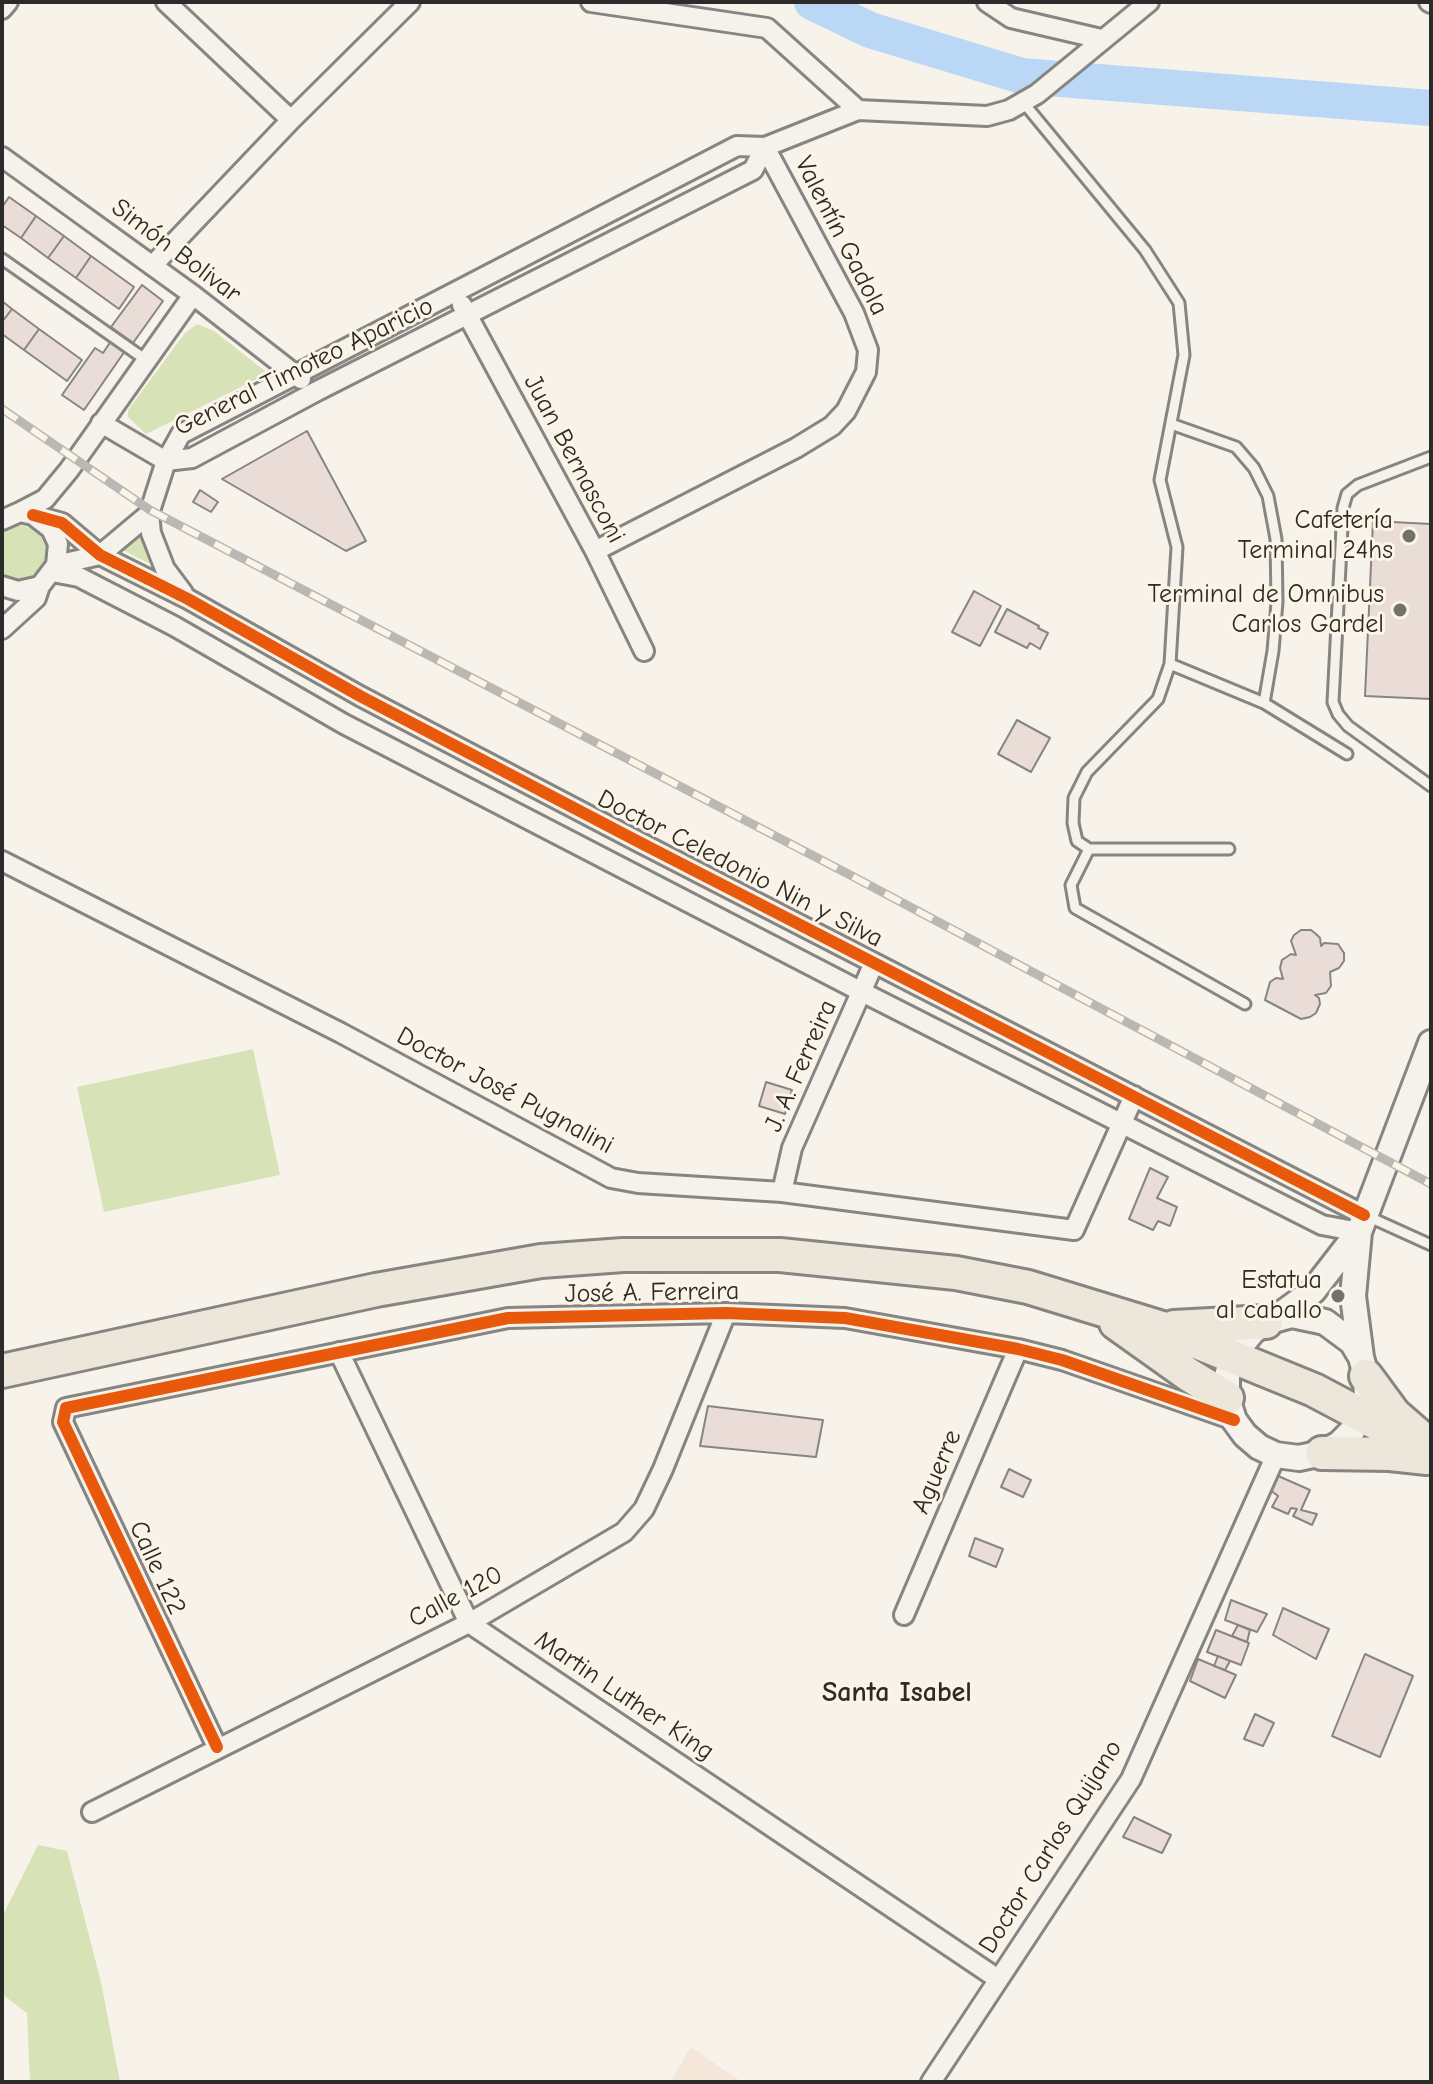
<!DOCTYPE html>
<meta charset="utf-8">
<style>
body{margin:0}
#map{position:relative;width:1433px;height:2084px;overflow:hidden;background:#f7f3ea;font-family:"Comic Neue",sans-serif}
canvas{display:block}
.frame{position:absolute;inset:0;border:4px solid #2b2b2b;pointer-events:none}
</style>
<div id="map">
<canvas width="1433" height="2084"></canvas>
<div class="frame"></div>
</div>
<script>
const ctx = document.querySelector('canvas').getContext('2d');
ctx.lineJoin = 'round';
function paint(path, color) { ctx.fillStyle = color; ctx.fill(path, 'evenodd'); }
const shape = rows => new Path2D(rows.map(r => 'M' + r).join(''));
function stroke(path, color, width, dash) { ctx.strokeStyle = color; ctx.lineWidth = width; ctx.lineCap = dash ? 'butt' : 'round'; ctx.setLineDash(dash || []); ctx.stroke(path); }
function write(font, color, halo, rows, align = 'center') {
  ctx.font = font + ' "Comic Neue",sans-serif'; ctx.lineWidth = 6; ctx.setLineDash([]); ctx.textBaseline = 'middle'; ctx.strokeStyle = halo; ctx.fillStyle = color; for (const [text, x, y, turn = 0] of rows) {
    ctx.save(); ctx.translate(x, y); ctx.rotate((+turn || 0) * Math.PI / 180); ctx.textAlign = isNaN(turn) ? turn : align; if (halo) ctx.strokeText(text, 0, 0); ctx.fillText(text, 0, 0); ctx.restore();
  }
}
const built = shape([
 [691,2047,742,2082,670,2082]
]);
const green = shape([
 [197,324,214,331,265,371,263,376,146,434,128,417,128,410,185,333],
 [16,524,35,529,46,543,46,560,42,568,28,579,11,579,2,574,2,531],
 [144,526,148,554,150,564,121,549],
 [253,1049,280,1175,104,1212,77,1087],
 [38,1845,67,1851,101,1982,120,2082,30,2082,27,2013,2,1994,2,1917]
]);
const river = shape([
 [812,2,870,30,1022,76,1431,108]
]);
const building = shape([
 [9,197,36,216,21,238,2,225,2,207,9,197],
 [36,216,64,236,48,258,21,238,36,216],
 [64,236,91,256,76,278,48,258,64,236],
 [91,256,134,287,119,309,76,278,91,256],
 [142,285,163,301,133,343,111,327,142,285],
 [2,301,12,309,2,322,2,301],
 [12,309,39,329,24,350,2,334,2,322,12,309],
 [39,329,82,360,67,381,24,350,39,329],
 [111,341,125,351,84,410,62,395,95,348,103,353,111,341],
 [307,431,366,541,346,551,222,479,307,431],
 [200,490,218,502,211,512,193,502,200,490],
 [1373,521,1431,524,1431,699,1365,696,1373,521],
 [974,591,1001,606,980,646,952,632,974,591],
 [1007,609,1039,626,1038,628,1048,633,1040,649,1030,643,1027,648,995,632,1007,609],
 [1017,720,1050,738,1031,772,998,754,1017,720],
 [1301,930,1311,930,1316,934,1320,938,1321,946,1324,943,1338,944,1344,953,1344,961,1339,968,1330,972,1331,986,1326,993,1315,995,1319,998,1320,1004,1316,1013,1310,1017,1301,1019,1265,1000,1270,982,1276,978,1283,979,1280,968,1282,960,1291,954,1296,955,1291,941,1294,935,1301,930],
 [766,1082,792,1090,785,1114,759,1106,766,1082],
 [1150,1168,1168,1177,1157,1198,1177,1207,1170,1226,1158,1221,1153,1230,1129,1219,1150,1168],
 [708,1406,823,1420,816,1457,700,1446,708,1406],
 [1009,1469,1031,1480,1023,1497,1001,1487,1009,1469],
 [1276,1475,1310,1490,1301,1510,1317,1514,1312,1525,1293,1516,1297,1509,1291,1508,1288,1514,1272,1507,1278,1496,1269,1489,1276,1475],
 [975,1538,1003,1549,996,1567,969,1556,975,1538],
 [1231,1600,1267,1614,1257,1632,1225,1620,1231,1600],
 [1283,1608,1329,1629,1316,1659,1273,1635,1283,1608],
 [1238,1625,1250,1630,1247,1642,1232,1636,1238,1625],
 [1216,1630,1249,1643,1241,1665,1207,1652,1216,1630],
 [1365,1654,1413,1676,1380,1757,1332,1736,1365,1654],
 [1218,1656,1230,1661,1225,1670,1214,1666,1218,1656],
 [1198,1659,1236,1675,1225,1698,1190,1681,1198,1659],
 [1255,1714,1274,1723,1263,1746,1244,1739,1255,1714],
 [1134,1817,1171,1835,1162,1853,1123,1837,1134,1817]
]);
const service = shape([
 [1023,102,1145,250,1179,303,1184,355,1160,480,1177,547,1170,664,1158,699,1087,772,1074,798,1073,823,1077,841,1089,849,1229,849],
 [2,259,146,360],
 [1171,424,1236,447,1254,468,1268,496,1276,539,1277,602,1273,651,1264,703],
 [1431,457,1358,485,1347,494,1343,508,1333,702,1338,714,1348,726,1431,786],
 [1170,664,1264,703,1347,754],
 [1089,849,1071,885,1075,908,1245,1004],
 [1367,1216,1431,1245]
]);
const minor = shape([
 [166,2,291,120],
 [591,2,767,28,858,110],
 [987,2,1011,18,1101,39],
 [1429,2,1431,3],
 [2,9,8,2],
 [2,157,193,295,301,379],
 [153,265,291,120,410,2],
 [462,305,595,551,644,651],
 [101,423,166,461],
 [166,461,192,458,317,391,753,170,765,147],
 [20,512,45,499,69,470,193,295],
 [149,514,151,533,165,569,183,593],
 [33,515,62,523,100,555,188,599,360,696,639,842,1364,1215],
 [2,520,20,512,33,515,51,529,58,544,56,565,40,586,18,591,2,586],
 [595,551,796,448,832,426,846,411,866,372,868,350,854,313,765,147],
 [56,565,100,555,149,514,166,461,181,434,737,146,765,147,858,110,987,116,1009,110,1037,94,1149,2],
 [52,572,79,577,174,626,344,724,862,992,1322,1225,1359,1232],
 [2,629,36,598,40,586],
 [2,861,341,1033,611,1178,638,1183,782,1192,1074,1230,1134,1096],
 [782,1192,792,1148,874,963],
 [339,1352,469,1623,998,1979],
 [904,1615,1018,1349],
 [217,1747,63,1422,66,1408,508,1318,726,1313,845,1318,1018,1349,1062,1360,1234,1420],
 [92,1812,469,1623,624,1532,644,1509,663,1469,726,1313],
 [931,2082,1131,1779,1276,1455]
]);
const tertiary = shape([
 [1276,1318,1313,1291,1357,1234],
 [1361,1357,1352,1342,1325,1322,1292,1315,1266,1322,1253,1331,1233,1355,1227,1376,1227,1398,1234,1420,1245,1435,1259,1447,1276,1455,1299,1458,1322,1453,1339,1444,1352,1431,1361,1415,1367,1396,1366,1376,1361,1357,1353,1296,1359,1232,1431,1043]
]);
const trunk = shape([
 [1116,1323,1189,1375,1227,1398],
 [1174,1327,1266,1322],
 [2,1371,376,1290,541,1261,623,1255,780,1255,956,1273,1028,1287,1162,1328,1314,1390,1431,1452],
 [1366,1376,1394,1414,1417,1434],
 [1322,1453,1390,1454,1427,1458]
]);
const rail = shape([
 [2,409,150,510,852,876,1431,1184]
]);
const cycleway = shape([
 [33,515,62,523,100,555,188,599,360,696,639,842,1364,1215],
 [217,1747,63,1422,66,1408,508,1318,726,1313,845,1318,1018,1349,1062,1360,1234,1420]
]);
const markers = [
 [1409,536,8,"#72716e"],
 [1400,610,8,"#72716e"],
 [1338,1296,8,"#72716e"]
];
const streetNames = [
 ["Valentín Gadola",841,236,63],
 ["Simón Bolivar",176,251,37],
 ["General Timoteo Aparicio",304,367,-26],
 ["Juan Bernasconi",574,459,62],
 ["Doctor Celedonio Nin y Silva",740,869,27],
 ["J. A. Ferreira",801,1066,-66],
 ["Doctor José Pugnalini",505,1091,28],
 ["José A. Ferreira",652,1293,-1],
 ["Aguerre",937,1472,-67],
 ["Calle 122",157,1568,65],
 ["Calle 120",456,1597,-28],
 ["Martin Luther King",624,1696,34],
 ["Doctor Carlos Quijano",1051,1847,-58]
];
const poiNames = [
 ["Cafetería",1393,521],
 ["Terminal 24hs",1393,551],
 ["Terminal de Omnibus",1384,595],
 ["Carlos Gardel",1384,625],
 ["Estatua",1322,1281],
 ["al caballo",1322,1311]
];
const neighbourhoodNames = [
 ["Santa Isabel",897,1693]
];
paint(built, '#f5e6da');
paint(green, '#d7e2b6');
stroke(river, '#bad8f6', 36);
paint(building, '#eadcd6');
stroke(building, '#878581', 2);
stroke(service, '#878581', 15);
stroke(minor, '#878581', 24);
stroke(tertiary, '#878581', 30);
stroke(trunk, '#878581', 38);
stroke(service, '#f5f2ec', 9);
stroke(minor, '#f5f2ec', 18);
stroke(tertiary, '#f5f2ec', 24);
stroke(trunk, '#ece7da', 32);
stroke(rail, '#bbb8b4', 9);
stroke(rail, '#fcf5e5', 6, [18]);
stroke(cycleway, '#e8590c', 12);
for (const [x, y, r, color] of markers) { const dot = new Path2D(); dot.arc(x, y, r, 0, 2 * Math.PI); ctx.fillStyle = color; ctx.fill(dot); stroke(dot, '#fcf5e5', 3); }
write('26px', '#2b2b2b', '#fcf5e5', streetNames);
write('26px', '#2b2b2b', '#fcf5e5', poiNames, 'right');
write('bold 28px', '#2b2b2b', '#fcf5e5', neighbourhoodNames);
</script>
